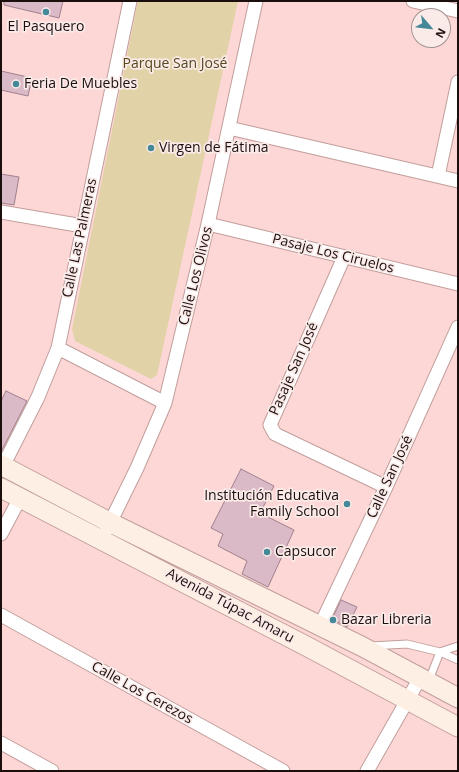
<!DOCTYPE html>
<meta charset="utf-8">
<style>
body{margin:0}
#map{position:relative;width:459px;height:772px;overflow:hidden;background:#fdd7d5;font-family:"Open Sans",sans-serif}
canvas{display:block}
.frame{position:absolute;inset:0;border:2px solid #1b0f0e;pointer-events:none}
.north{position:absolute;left:411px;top:8px;width:40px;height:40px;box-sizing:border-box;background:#faebe9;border:1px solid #a19391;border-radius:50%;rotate:118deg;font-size:11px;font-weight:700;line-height:16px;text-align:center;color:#1b0f0e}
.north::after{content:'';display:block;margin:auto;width:14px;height:18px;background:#458898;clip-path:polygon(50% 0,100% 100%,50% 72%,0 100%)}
</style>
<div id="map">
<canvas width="459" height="772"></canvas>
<div class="frame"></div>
<div class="north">N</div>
</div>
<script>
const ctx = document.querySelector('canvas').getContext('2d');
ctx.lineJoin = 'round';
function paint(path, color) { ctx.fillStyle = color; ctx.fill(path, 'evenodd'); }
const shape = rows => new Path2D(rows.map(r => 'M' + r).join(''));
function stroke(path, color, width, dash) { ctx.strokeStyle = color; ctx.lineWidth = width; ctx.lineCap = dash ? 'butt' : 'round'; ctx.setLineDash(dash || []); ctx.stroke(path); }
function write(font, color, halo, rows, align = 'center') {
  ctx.font = font + ' "Open Sans",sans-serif'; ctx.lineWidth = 3.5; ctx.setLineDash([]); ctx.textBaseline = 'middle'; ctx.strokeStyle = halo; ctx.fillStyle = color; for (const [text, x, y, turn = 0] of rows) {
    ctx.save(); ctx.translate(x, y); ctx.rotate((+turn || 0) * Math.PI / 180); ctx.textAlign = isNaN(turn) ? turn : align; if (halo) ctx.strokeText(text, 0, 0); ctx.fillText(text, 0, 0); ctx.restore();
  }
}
const green = shape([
 [138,1,238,1,157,375,151,379,75,341,72,329]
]);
const building = shape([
 [4,1,63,1,59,18,4,5,4,1],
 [1,71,32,78,28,96,1,90,1,71],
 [1,174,19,177,14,205,1,203,1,174],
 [6,391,27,401,1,452,1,401,6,391],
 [241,469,274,486,260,513,294,530,268,587,242,574,247,561,218,546,223,534,211,528,241,469],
 [341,600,357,607,347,627,332,619,341,600]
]);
const lane = shape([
 [371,646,407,644,440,652,458,660],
 [429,680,440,652,458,646]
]);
const street = shape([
 [413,1,458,11],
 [229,128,458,181],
 [438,176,458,82],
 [1,212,83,226],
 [208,224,458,284],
 [344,257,270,425,275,434,386,487],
 [58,348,165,403],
 [3,466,38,397,58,348,130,1],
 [107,529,137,468,165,403,208,224,256,1],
 [1,534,20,498],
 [1,615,283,771],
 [320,626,386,487,458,327],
 [1,743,52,771],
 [367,771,420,678]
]);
const secondary = shape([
 [1,465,111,523,363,647,458,698],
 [1,488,308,647,458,727]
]);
const markers = [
 [46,12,4,"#458898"],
 [16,84,4,"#458898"],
 [151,148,4,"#458898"],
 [347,504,4,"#458898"],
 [267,552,4,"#458898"],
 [333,620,4,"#458898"]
];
const poiNames = [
 ["El Pasquero",46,27,"center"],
 ["Feria De Muebles",24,84],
 ["Virgen de Fátima",159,148],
 ["Institución Educativa",339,496,"right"],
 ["Family School",339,512,"right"],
 ["Capsucor",275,552],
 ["Bazar Libreria",341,620]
];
const parkNames = [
 ["Parque San José",175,64]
];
const streetNames = [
 ["Calle Las Palmeras",80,238,-78],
 ["Pasaje Los Ciruelos",333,254,14],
 ["Calle Los Olivos",196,276,-76],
 ["Pasaje San José",294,369,-66],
 ["Calle San José",390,477,-65],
 ["Avenida Túpac Amaru",230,606,28],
 ["Calle Los Cerezos",142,693,29]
];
paint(green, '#e2d2a7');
paint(building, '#dbbac8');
stroke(building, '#9f808e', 1);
stroke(lane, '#c19e9c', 9);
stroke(street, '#c19e9c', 15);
stroke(secondary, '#c19e9c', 21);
stroke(lane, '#fff', 7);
stroke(street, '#fff', 13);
stroke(secondary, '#feefe5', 19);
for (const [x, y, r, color] of markers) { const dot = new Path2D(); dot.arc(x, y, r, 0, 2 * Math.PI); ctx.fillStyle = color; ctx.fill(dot); stroke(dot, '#faebe9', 1.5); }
write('14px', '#1b0f0e', '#faebe9', poiNames, 'left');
write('14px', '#56471c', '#faebe9', parkNames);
write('14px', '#1b0f0e', '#faebe9', streetNames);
</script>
